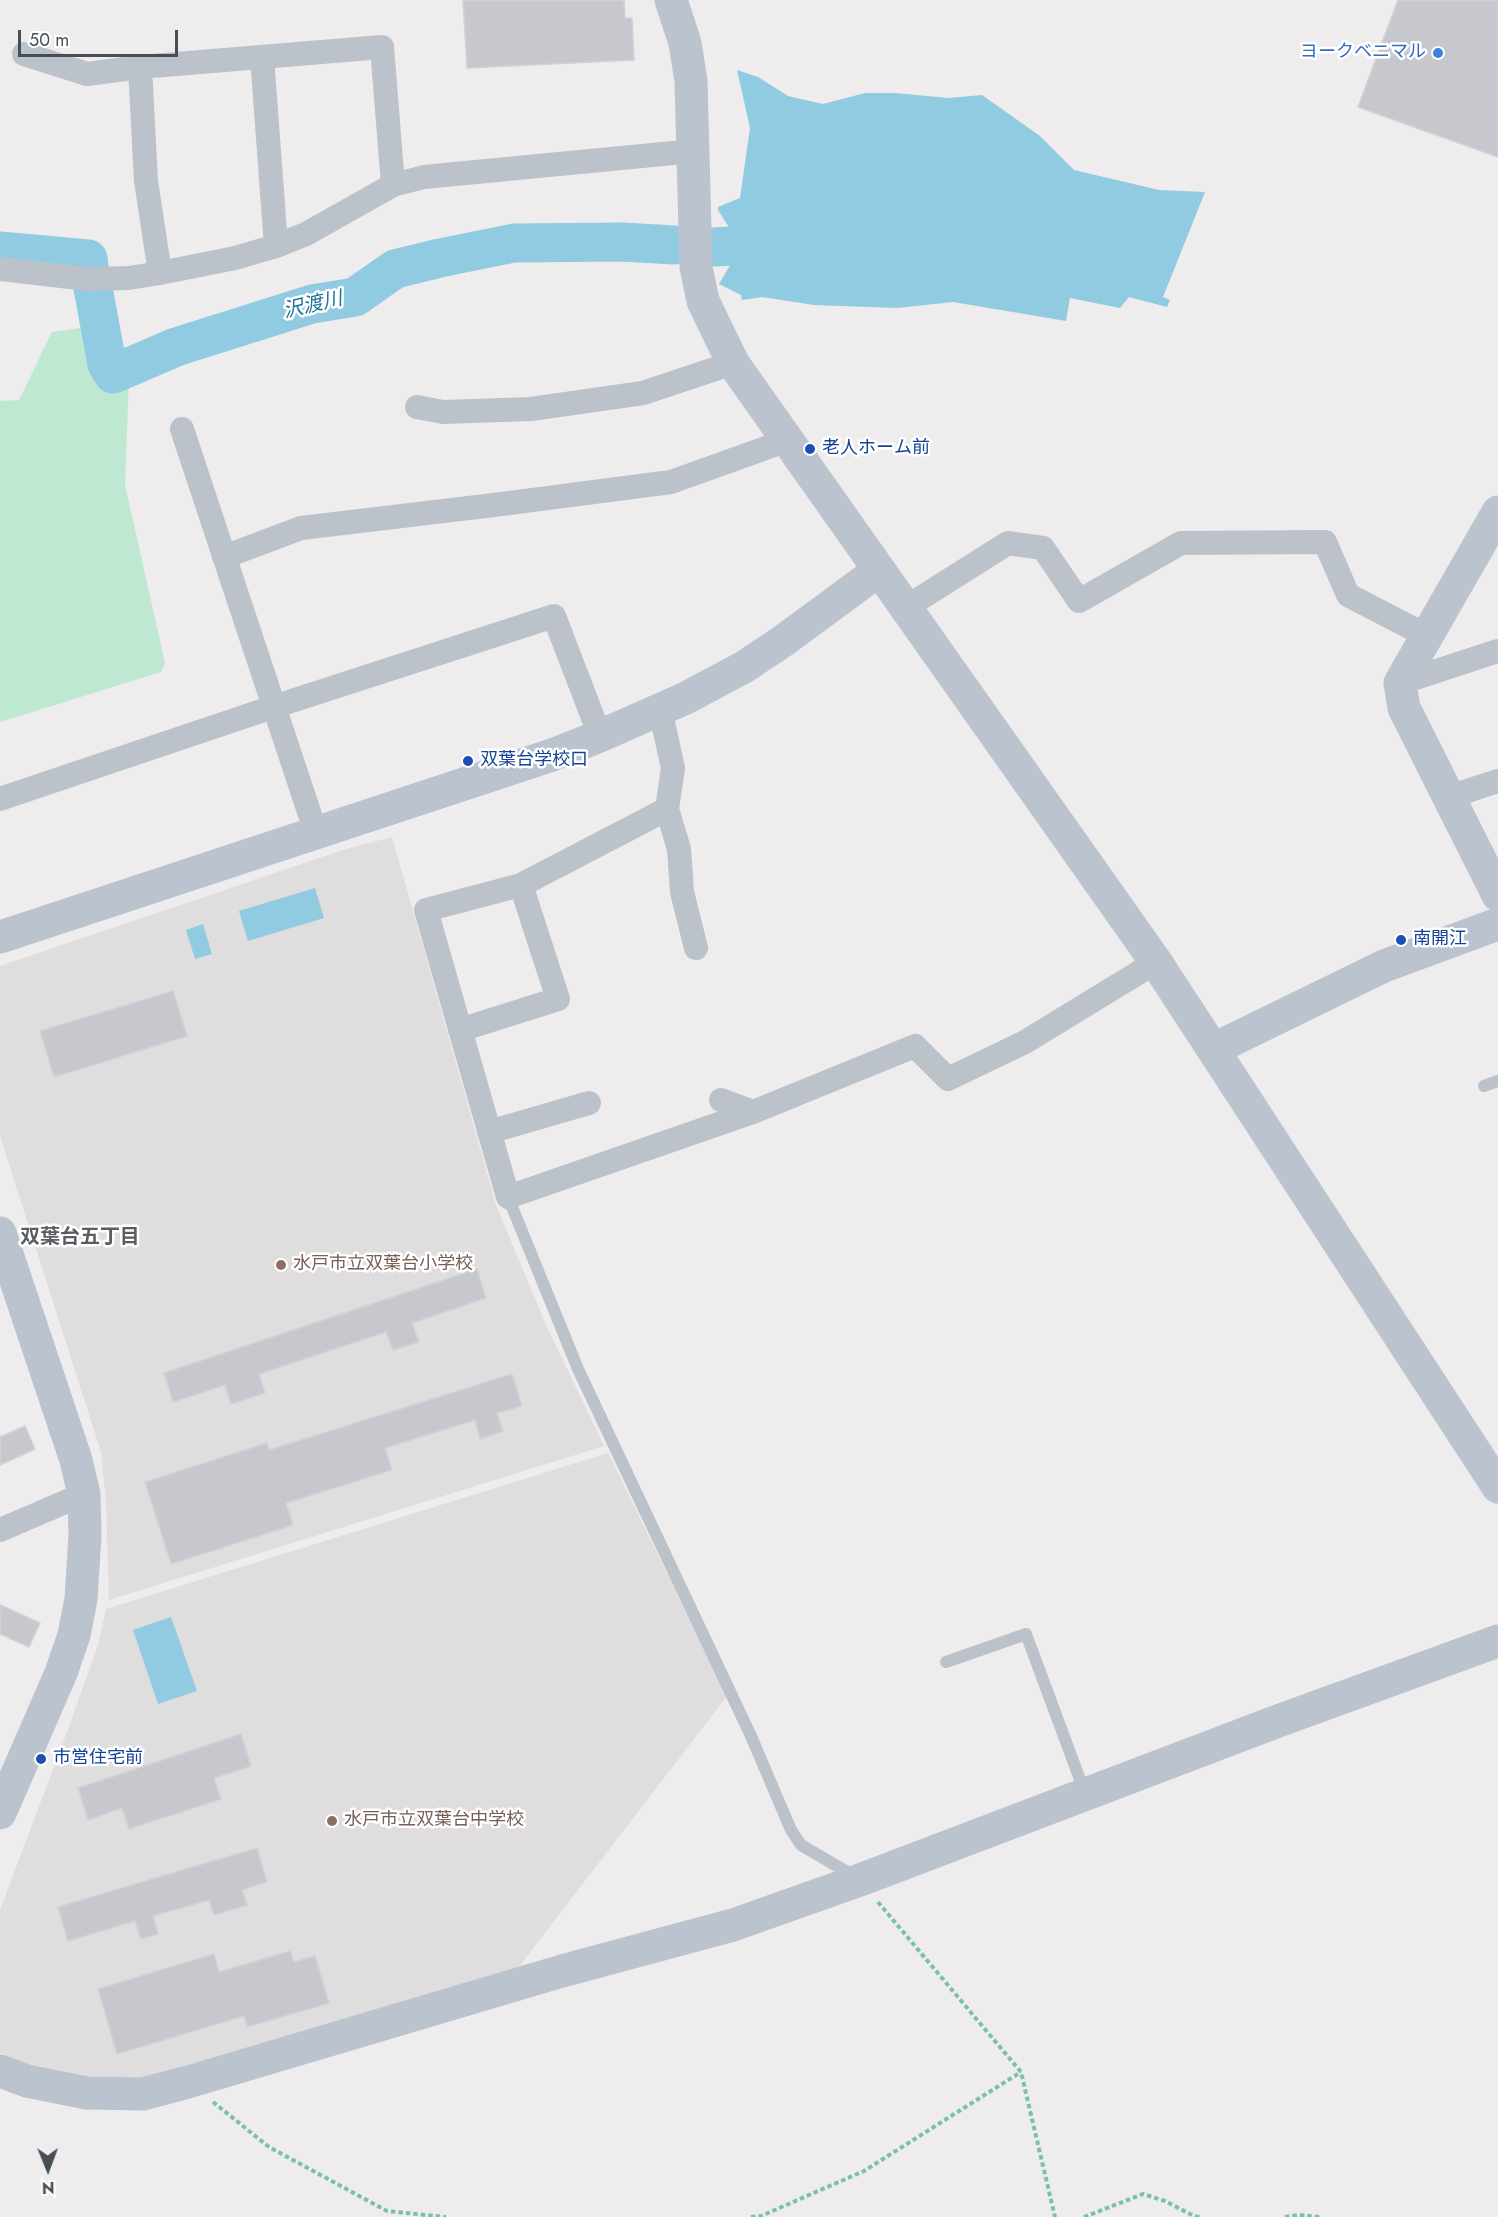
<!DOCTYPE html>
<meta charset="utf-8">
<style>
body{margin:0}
#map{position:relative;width:1498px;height:2217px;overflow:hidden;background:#eeecec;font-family:Jost,sans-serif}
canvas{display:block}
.north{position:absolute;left:18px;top:2139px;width:60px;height:60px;-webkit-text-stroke:4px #fff;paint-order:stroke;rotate:179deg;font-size:16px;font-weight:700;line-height:24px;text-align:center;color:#464e57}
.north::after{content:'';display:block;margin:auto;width:21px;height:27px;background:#464e57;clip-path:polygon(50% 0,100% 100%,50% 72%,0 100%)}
.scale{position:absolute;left:18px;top:30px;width:160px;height:27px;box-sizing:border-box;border:3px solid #464e57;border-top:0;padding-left:8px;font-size:18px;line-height:21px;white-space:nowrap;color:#464e57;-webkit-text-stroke:4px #fff;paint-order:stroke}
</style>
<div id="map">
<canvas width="1498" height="2217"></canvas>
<div class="north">N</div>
<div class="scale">50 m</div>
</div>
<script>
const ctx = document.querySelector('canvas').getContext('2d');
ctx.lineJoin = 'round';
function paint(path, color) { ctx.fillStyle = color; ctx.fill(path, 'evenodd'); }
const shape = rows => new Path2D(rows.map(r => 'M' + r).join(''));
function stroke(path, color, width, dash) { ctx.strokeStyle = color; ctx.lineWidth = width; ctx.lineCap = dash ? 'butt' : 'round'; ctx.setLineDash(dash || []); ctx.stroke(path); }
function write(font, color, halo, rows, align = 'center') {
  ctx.font = font + ' Jost,"Noto Sans JP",sans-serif'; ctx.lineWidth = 5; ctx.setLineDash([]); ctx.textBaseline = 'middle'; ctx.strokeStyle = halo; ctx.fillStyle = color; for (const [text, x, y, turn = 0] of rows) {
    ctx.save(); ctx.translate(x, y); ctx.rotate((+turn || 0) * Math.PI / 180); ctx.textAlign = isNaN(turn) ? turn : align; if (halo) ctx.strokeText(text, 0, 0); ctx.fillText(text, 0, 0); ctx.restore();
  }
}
const education = shape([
 [392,837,496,1205,546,1325,604,1446,109,1600,106,1502,101,1452,0,1136,0,966,346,849],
 [608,1453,727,1696,518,1968,143,2078,87,2076,27,2064,0,2053,0,1910,67,1732,98,1645,106,1609]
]);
const green = shape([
 [94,326,100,386,129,378,125,485,165,663,161,672,0,722,0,401,19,400,52,332]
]);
const water = shape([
 [737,70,758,77,788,96,823,104,865,93,895,93,949,98,982,95,1040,136,1074,170,1159,190,1205,192,1163,297,1170,300,1167,307,1129,297,1120,308,1070,298,1066,321,953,302,897,308,814,305,762,297,742,300,741,295,719,284,729,267,732,238,730,229,718,210,718,207,740,198,750,128],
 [315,888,324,918,248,941,239,911],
 [203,924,212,954,195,959,186,930],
 [171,1617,197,1691,158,1704,133,1630]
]);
const river = shape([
 [715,247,782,243],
 [0,251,88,259,89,267],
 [93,288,107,364,113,374,176,347,312,304,355,297,395,269,440,258,514,243,623,242,674,245]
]);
const building = shape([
 [463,0,624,0,625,18,632,18,634,60,467,68,463,0],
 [1398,0,1498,0,1498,157,1358,107,1398,0],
 [173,991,187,1036,54,1077,40,1031,173,991],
 [477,1269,486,1298,412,1323,419,1342,393,1350,386,1332,259,1374,265,1393,231,1404,225,1385,173,1402,164,1373,477,1269],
 [512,1374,522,1406,497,1413,503,1431,480,1439,475,1420,385,1448,392,1470,286,1503,293,1525,171,1564,145,1482,267,1443,269,1450,512,1374],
 [25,1426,35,1449,0,1465,0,1437,25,1426],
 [0,1605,40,1623,29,1647,0,1634,0,1605],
 [241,1734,251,1766,214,1778,221,1799,129,1829,122,1808,88,1820,78,1788,241,1734],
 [257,1848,267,1882,242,1890,247,1905,214,1915,209,1900,153,1916,158,1934,141,1939,135,1921,68,1941,58,1907,257,1848],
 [290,1951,294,1962,315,1956,329,2003,247,2027,244,2016,117,2054,98,1989,214,1954,219,1972,290,1951]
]);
const path = shape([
 [878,1902,1021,2072,1055,2217],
 [213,2102,269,2147,387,2211,446,2217],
 [751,2217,761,2216,864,2171,1021,2072],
 [1084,2217,1143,2194,1165,2201,1194,2216,1200,2217],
 [1285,2217,1298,2215,1320,2217]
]);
const lane = shape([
 [1484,1086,1498,1081],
 [508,1197,578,1369,751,1736,791,1830,801,1845,854,1876],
 [946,1662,1026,1634,1085,1793]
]);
const street = shape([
 [24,54,87,74,140,67,382,47,393,185],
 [262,57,276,246],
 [140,67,146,181,160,273],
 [0,269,87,279,129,278,160,273,235,258,276,246,306,234,393,185,424,177,694,151],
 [417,407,443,412,531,409,643,393,733,363],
 [182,429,316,833],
 [224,557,301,528,494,505,671,482,788,440],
 [905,608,1008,543,1043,548,1079,601,1181,543,1325,542,1348,595,1427,636],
 [1400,683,1498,651],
 [660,709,673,768,667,809,521,885,426,910,508,1197,753,1112],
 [1449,797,1498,781],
 [0,799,273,707,554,616,600,736],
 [667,809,679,849,682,892,696,948],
 [460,1030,558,999,521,885],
 [721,1100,753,1112,915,1046,948,1079,1025,1042,1156,962],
 [489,1132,589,1103],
 [0,1530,84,1494]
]);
const secondary = shape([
 [671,0,685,43,691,81,696,267,703,301,733,363,1156,962,1498,1487],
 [1498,512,1400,683,1404,708,1498,895],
 [0,937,552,755,600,736,686,698,744,667,783,641,878,571],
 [1214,1049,1384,966,1498,924],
 [0,1233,76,1460,84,1494,85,1536,81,1599,74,1635,61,1673,0,1813],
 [0,2071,27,2081,87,2093,143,2094,188,2082,562,1971,733,1925,860,1880,1278,1721,1498,1641]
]);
const markers = [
 [1438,53,6,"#3f7fe0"],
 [810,449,6,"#1a4fb4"],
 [468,761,6,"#1a4fb4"],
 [1401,940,6,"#1a4fb4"],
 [281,1265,6,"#8d6e63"],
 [41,1759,6,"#1a4fb4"],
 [332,1821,6,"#8d6e63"]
];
const shopNames = [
 ["ヨークベニマル",1426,53]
];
const transitNames = [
 ["老人ホーム前",822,449],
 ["双葉台学校口",480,761],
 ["南開江",1413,940],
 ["市営住宅前",53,1759]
];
const educationNames = [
 ["水戸市立双葉台小学校",293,1265],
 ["水戸市立双葉台中学校",344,1821]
];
const waterNames = [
 ["沢渡川",313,306,-13]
];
const neighbourhoodNames = [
 ["双葉台五丁目",80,1238]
];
paint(education, '#dfdddd');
paint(green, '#bee8d1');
paint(water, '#90cbe1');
stroke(river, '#90cbe1', 39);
paint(building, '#c7c8ce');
stroke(building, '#d0d2d7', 1.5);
stroke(path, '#7ac2a3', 4, [4.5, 3]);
stroke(lane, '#bcc2ca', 12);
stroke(street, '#bcc2ca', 24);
stroke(secondary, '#bbc3ce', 33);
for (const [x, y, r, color] of markers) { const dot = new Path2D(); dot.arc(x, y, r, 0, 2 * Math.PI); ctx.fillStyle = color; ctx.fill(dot); stroke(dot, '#fff', 2); }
write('18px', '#366cbe', '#fff', shopNames, 'right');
write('18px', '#164399', '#fff', transitNames, 'left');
write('18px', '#785e54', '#fff', educationNames, 'left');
write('italic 20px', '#1c7595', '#fff', waterNames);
write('bold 20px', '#595c60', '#fff', neighbourhoodNames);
</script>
